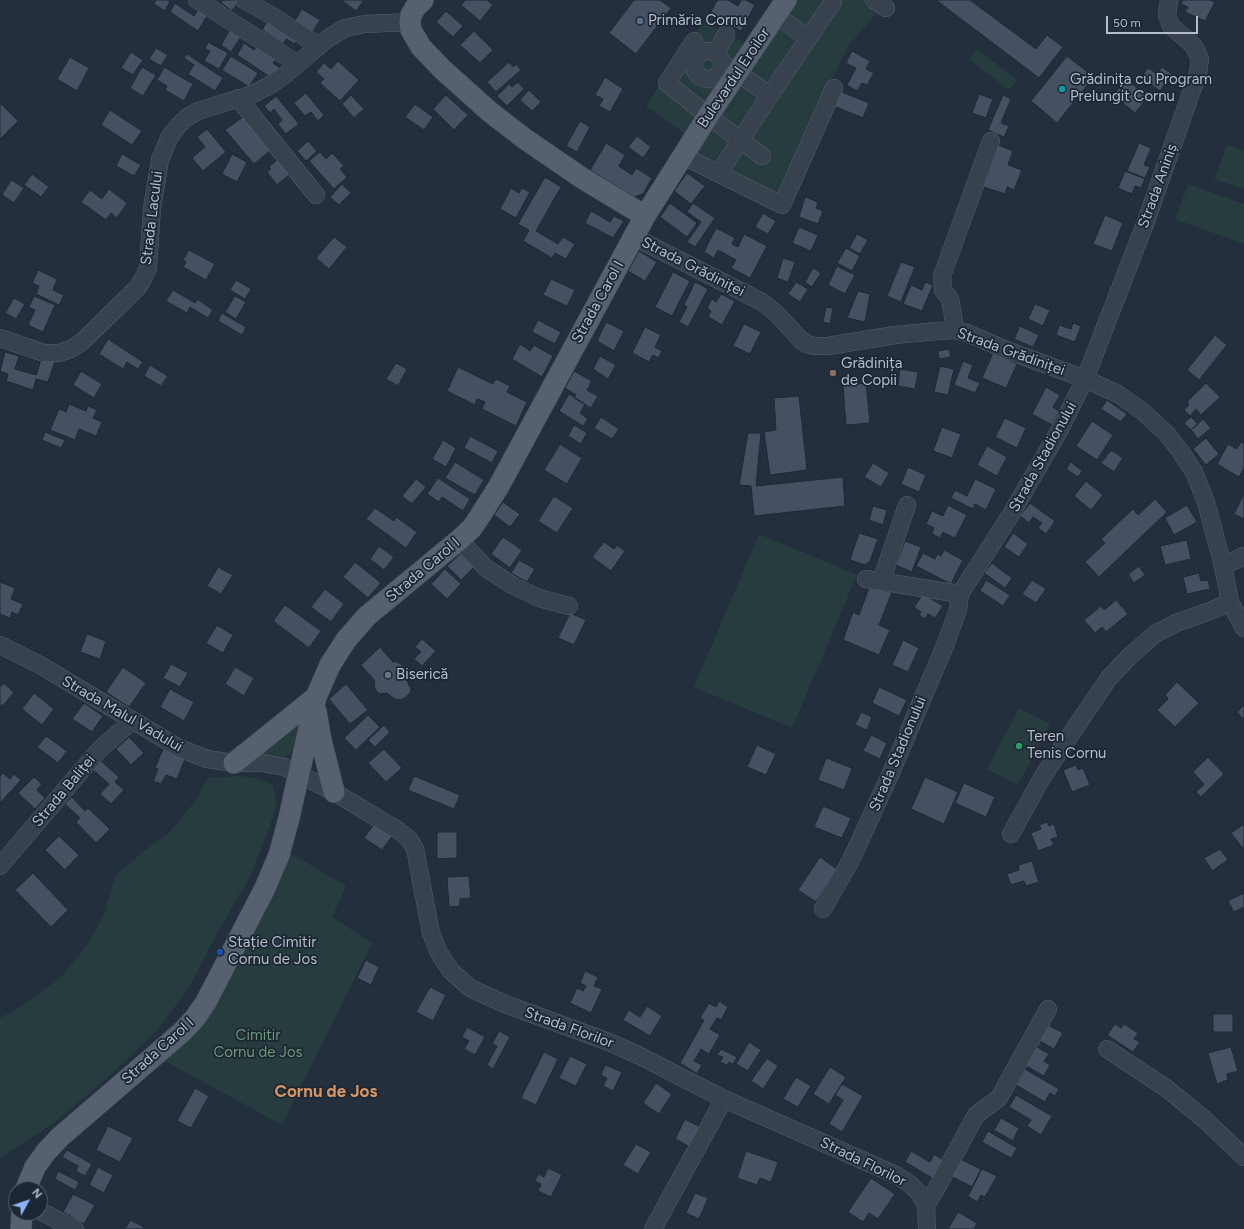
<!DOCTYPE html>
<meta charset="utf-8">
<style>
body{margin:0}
#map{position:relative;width:1244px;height:1229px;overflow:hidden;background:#242f3e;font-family:Figtree,sans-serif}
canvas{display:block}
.north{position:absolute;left:8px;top:1181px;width:40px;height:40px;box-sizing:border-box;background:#1d2633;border:1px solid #59626f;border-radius:50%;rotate:50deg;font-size:11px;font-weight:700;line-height:16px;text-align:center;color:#b4bcc9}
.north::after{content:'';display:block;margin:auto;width:14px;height:18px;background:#8ab4f8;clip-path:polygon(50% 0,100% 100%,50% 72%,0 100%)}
.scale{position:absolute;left:1106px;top:16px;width:92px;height:18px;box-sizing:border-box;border:2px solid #b4bcc9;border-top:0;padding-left:5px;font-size:12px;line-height:14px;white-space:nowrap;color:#b4bcc9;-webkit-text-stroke:3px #1d2633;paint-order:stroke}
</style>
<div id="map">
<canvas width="1244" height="1229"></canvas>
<div class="north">N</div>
<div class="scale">50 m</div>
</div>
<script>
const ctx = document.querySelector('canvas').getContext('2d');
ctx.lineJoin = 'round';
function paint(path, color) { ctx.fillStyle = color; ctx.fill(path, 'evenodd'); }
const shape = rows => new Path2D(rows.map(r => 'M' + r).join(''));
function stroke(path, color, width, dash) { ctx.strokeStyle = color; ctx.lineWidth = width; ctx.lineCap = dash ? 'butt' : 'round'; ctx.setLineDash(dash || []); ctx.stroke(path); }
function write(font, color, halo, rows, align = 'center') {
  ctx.font = font + ' Figtree,sans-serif'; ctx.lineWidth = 3.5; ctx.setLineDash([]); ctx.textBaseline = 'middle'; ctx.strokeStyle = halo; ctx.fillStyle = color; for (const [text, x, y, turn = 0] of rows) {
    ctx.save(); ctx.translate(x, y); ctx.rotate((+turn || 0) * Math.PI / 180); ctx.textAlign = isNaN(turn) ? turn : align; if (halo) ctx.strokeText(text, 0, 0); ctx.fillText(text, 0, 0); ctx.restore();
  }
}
const green = shape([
 [795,0,889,0,848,45,777,198,688,156],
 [703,22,748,44,688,136,646,106],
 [977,49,1017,80,1009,90,969,59],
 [1227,145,1244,151,1244,189,1215,179],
 [1188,184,1244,204,1244,244,1175,219],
 [759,534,857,575,792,728,694,687],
 [1019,708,1050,724,1018,785,987,769],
 [300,720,292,751,285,758,251,755],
 [235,776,257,778,273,785,277,804,268,831,250,877,216,935,190,986,156,1032,106,1079,54,1123,0,1158,0,1018,19,1008,60,978,88,944,105,912,115,876,144,851,168,834,196,800,208,778],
 [290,853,346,886,332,917,372,943,282,1125,165,1061,216,1006]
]);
const building = shape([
 [156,0,168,0,170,1,165,11,154,4,156,0],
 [223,0,236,0,238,2,232,11,221,3,223,0],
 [341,0,364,0,356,11,341,0],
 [465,0,487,0,493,5,480,21,461,5,465,0],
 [634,0,660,0,671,8,636,54,609,33,634,0],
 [717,0,728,0,738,6,741,0,746,0,755,5,741,31,710,14,717,0],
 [936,0,970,0,1036,49,1047,35,1063,47,1039,78,936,0],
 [1183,0,1210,0,1215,2,1205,21,1185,12,1188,7,1181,4,1183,0],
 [175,3,194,16,198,10,207,16,198,31,170,12,175,3],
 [302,9,320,20,312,33,294,22,302,9],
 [446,11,463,26,453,37,436,22,446,11],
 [269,18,299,37,295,44,286,39,283,44,262,30,269,18],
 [231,28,242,35,231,52,221,45,231,28],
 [474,31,493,50,480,63,460,45,474,31],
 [208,42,228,53,219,69,204,61,210,51,205,49,208,42],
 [244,43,254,50,257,46,277,58,273,63,280,68,273,79,237,55,244,43],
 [156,48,168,55,161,66,149,59,156,48],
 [852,51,870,61,866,69,874,73,867,85,862,83,857,91,847,85,856,68,846,63,852,51],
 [131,52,143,60,133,75,121,68,131,52],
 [187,54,223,78,215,91,188,74,194,65,184,58,187,54],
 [231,56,258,73,249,87,222,70,231,56],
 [1067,56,1094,77,1057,123,1031,101,1067,56],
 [70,57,89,68,77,91,57,79,70,57],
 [338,61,359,80,340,101,320,83,324,79,316,72,324,63,331,69,338,61],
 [509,62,513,67,516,64,521,70,496,92,487,82,509,62],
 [142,67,156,75,143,96,130,88,142,67],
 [164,67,193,84,184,101,165,90,167,86,157,80,164,67],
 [1162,67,1172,74,1160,91,1141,77,1148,68,1157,74,1162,67],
 [605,77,623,89,610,112,599,106,603,99,595,95,605,77],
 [1126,79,1148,97,1135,113,1113,95,1126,79],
 [518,82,524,89,507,106,497,96,509,84,512,87,518,82],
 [529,90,541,102,532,111,520,100,529,90],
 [839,91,869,103,863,118,834,106,839,91],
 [306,93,324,115,318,121,311,112,305,116,294,103,306,93],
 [979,94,993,99,986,118,972,113,979,94],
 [351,95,364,109,354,118,342,104,351,95],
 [446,95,468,115,454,130,433,109,446,95],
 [1003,95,1011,99,1001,123,1009,126,1004,137,988,130,1003,95],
 [276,96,299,124,286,134,278,124,282,120,274,109,270,113,264,106,276,96],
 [0,104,1,104,18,121,0,139,0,104],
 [415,104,433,117,424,130,405,117,415,104],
 [110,110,142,131,132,145,101,125,110,110],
 [243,117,271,150,254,164,225,130,243,117],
 [580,121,590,127,577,152,566,146,580,121],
 [207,129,226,152,203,171,192,158,205,147,197,137,207,129],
 [637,136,651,147,643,158,628,147,637,136],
 [308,141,317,151,306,161,297,151,308,141],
 [606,143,625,155,619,166,632,175,636,168,652,178,643,194,634,197,590,170,606,143],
 [993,143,1013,151,1008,165,1022,170,1014,190,1007,187,1005,194,978,185,993,143],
 [1139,143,1151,148,1144,165,1150,167,1145,178,1127,171,1139,143],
 [320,152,326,159,332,153,344,166,340,169,347,177,334,189,309,161,320,152],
 [122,154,141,165,134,176,116,166,122,154],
 [232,154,247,162,237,182,222,174,232,154],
 [278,159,290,174,277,185,267,172,271,169,269,167,278,159],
 [1125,171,1145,179,1141,188,1135,186,1132,194,1118,188,1125,171],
 [687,173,705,186,691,204,674,191,687,173],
 [32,174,49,187,41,197,24,185,32,174],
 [545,177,561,187,536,231,558,244,563,237,575,244,566,259,555,253,552,258,523,241,529,230,518,224,545,177],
 [11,180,24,188,14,203,2,195,11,180],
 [342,184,351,193,339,205,330,197,342,184],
 [511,188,519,193,522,188,530,192,516,218,500,209,511,188],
 [109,189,127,203,117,218,111,213,106,220,81,202,90,190,102,199,109,189],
 [805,197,818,202,816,208,823,211,818,224,799,217,805,197],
 [670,203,697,223,687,237,660,217,670,203],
 [693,203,715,218,695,247,687,242,701,222,687,212,693,203],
 [591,211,610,222,614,216,624,221,613,238,585,223,591,211],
 [763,213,776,221,768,234,755,227,763,213],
 [1105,215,1123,223,1112,251,1093,244,1105,215],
 [799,227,818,235,811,251,792,243,799,227],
 [716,228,735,238,732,244,738,247,744,234,767,246,750,278,731,268,736,260,718,250,714,258,704,252,716,228],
 [857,234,868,240,860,254,849,248,857,234],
 [334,237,347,247,329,269,316,258,334,237],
 [846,248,860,256,852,271,837,263,846,248],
 [189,250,215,264,206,280,183,267,186,262,183,260,189,250],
 [639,251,657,262,645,281,628,271,639,251],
 [783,258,795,262,788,282,777,278,783,258],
 [901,262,915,267,901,302,887,296,901,262],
 [837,266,855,275,845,294,828,285,837,266],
 [813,268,821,273,812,287,805,282,813,268],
 [38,270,57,279,53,290,64,295,59,305,36,294,39,286,32,283,38,270],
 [673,272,690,281,672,316,655,307,673,272],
 [551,279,575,290,567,306,543,295,551,279],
 [236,280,251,289,245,299,230,290,236,280],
 [695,282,708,289,688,327,679,322,687,307,684,305,695,282],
 [796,282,808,289,800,302,788,294,796,282],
 [925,282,933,285,922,311,903,304,911,285,922,290,925,282],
 [173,290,195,303,197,299,213,310,208,318,190,307,187,313,166,301,173,290],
 [858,291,870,294,865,322,847,318,858,291],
 [721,294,735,301,722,325,708,317,711,311,707,308,712,299,716,302,721,294],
 [34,296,55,305,43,332,28,325,35,310,29,307,34,296],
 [235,296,246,302,236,319,225,312,235,296],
 [14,298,25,304,16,319,5,313,14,298],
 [1035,304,1050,310,1043,326,1028,319,1035,304],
 [826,307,833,308,830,324,823,322,826,307],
 [222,313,246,327,242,335,218,321,222,313],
 [538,320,561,332,555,344,532,332,538,320],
 [606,322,624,331,614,351,597,341,606,322],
 [1073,323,1081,326,1075,342,1056,335,1059,325,1071,329,1073,323],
 [744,324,761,332,750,354,733,346,744,324],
 [1020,326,1039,335,1033,347,1014,339,1020,326],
 [645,327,661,335,655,347,662,351,658,358,653,355,649,362,632,353,645,327],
 [1215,335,1227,345,1199,380,1187,370,1215,335],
 [108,339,143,362,138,369,127,362,123,369,99,354,108,339],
 [520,344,530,351,534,345,553,356,542,377,512,359,520,344],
 [949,349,951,357,939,359,938,351,949,349],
 [5,352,19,356,15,369,36,375,42,357,55,361,48,382,36,379,33,390,6,381,8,374,0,371,5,352],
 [993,353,1017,364,1006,388,982,378,993,353],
 [600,356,616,365,608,379,593,369,600,356],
 [963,361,973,365,968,378,980,383,975,393,954,385,963,361],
 [396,363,407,369,398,386,386,379,396,363],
 [150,365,168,376,161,386,144,376,150,365],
 [940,366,954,369,948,395,934,392,940,366],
 [458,367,493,384,496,379,510,386,507,392,527,402,516,426,482,409,485,402,477,399,475,405,447,391,458,367],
 [900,369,918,372,915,389,898,386,900,369],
 [81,371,102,384,94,398,73,385,81,371],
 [574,371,592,381,587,390,598,396,591,408,574,398,576,395,565,388,574,371],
 [866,383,870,423,846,425,843,386,866,383],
 [1206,383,1220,397,1201,415,1196,409,1190,416,1184,410,1189,405,1187,402,1206,383],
 [1046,387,1060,395,1053,407,1059,411,1052,425,1032,414,1046,387],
 [569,394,585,404,580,413,588,419,583,426,559,411,569,394],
 [799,396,807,470,770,475,764,432,776,430,774,398,799,396],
 [1107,400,1127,414,1121,422,1101,409,1107,400],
 [69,404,86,411,88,406,97,410,93,418,102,422,96,436,79,429,75,440,50,430,59,409,66,412,69,404],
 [601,417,619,429,612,439,594,428,601,417],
 [1191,417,1198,424,1191,430,1184,423,1191,417],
 [1005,418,1026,428,1017,448,995,437,1005,418],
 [1203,419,1211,428,1198,439,1191,430,1203,419],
 [1092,421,1113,435,1097,460,1076,446,1092,421],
 [574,425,587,433,581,444,568,436,574,425],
 [942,427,961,434,952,458,933,451,942,427],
 [45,432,65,440,61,448,42,440,45,432],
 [748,433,761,433,756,486,843,477,845,506,754,516,751,486,739,485,748,433],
 [470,436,498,451,492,463,464,448,470,436],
 [1206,438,1219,454,1206,465,1193,449,1206,438],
 [443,440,456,448,446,467,432,459,443,440],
 [1241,442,1244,444,1244,468,1239,477,1217,464,1228,444,1237,449,1241,442],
 [560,444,582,458,567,484,544,470,560,444],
 [987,446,1007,457,997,476,977,465,987,446],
 [1111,450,1123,458,1114,472,1101,463,1111,450],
 [455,462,484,480,475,495,445,478,455,462],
 [1071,462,1082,471,1078,477,1066,469,1071,462],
 [873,463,889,473,881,487,864,477,873,463],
 [908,467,926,475,919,492,901,484,908,467],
 [438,478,470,499,463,511,442,497,439,502,427,494,438,478],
 [416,479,426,487,412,504,402,496,416,479],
 [975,479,996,489,986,510,975,504,973,509,951,498,955,490,967,496,975,479],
 [1086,481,1103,495,1091,510,1074,496,1086,481],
 [1244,494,1244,519,1234,514,1244,494],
 [554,496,573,508,557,533,538,521,554,496],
 [1155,499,1167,512,1099,577,1085,562,1105,543,1101,539,1133,509,1138,515,1155,499],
 [503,502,520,514,510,527,494,515,503,502],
 [1030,503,1055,521,1046,534,1038,528,1042,523,1033,517,1029,523,1020,516,1030,503],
 [948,505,967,515,955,538,943,532,940,538,932,534,934,528,926,524,932,511,943,516,948,505],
 [1187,505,1197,522,1174,535,1165,518,1187,505],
 [873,506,887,510,883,525,869,520,873,506],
 [375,508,394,521,396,517,417,532,406,548,366,519,375,508],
 [859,533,878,539,870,561,865,565,850,560,859,533],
 [1013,533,1028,544,1019,557,1004,547,1013,533],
 [503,537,522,550,510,568,491,554,503,537],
 [1187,540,1191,559,1165,565,1160,546,1187,540],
 [905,541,921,547,912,572,896,565,905,541],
 [604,542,614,549,617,545,625,551,611,571,592,557,604,542],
 [379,546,394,557,384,570,370,559,379,546],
 [944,550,963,560,951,584,916,566,923,553,935,559,937,554,941,556,944,550],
 [463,551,476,565,461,580,447,566,463,551],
 [519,560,535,569,527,582,511,573,519,560],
 [355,562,381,583,368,598,343,577,355,562],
 [992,563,1012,578,1005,588,984,573,992,563],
 [1139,566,1145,575,1134,583,1128,574,1139,566],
 [218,567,233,575,221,594,207,586,218,567],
 [445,569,461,584,447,599,431,584,445,569],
 [1199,573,1201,581,1208,580,1210,589,1187,594,1183,577,1199,573],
 [986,580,1010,595,1003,606,980,591,986,580],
 [1032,580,1046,589,1036,603,1022,594,1032,580],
 [0,582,15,588,11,599,23,604,18,615,12,612,10,618,0,614,0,582],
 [869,588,892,592,879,625,890,630,879,655,843,640,853,612,859,615,869,588],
 [325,589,344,604,331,622,311,607,325,589],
 [923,594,943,606,935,618,928,614,925,619,919,615,921,612,914,607,923,594],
 [1116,600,1128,614,1106,632,1102,627,1095,633,1084,620,1101,606,1104,610,1116,600],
 [285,605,321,631,309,648,273,621,285,605],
 [570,613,586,620,574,645,558,638,570,613],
 [217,625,233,635,223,653,206,643,217,625],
 [87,634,106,641,100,659,80,652,87,634],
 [422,639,436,651,422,666,414,659,421,652,415,647,422,639],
 [903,640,919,648,908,672,892,665,903,640],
 [380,647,393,662,397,662,401,664,404,668,406,673,405,677,411,689,410,693,406,697,401,700,395,699,387,693,380,694,377,692,374,686,375,681,361,665,380,647],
 [171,664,188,673,180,687,163,678,171,664],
 [123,667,146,683,129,707,106,692,123,667],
 [235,667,254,678,244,696,225,684,235,667],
 [1177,682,1199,703,1175,727,1157,710,1168,699,1165,695,1177,682],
 [3,683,14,692,3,706,0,704,0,687,3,683],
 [346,684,368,710,350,724,329,699,346,684],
 [879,687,907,700,899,716,872,703,879,687],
 [170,689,194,702,184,721,160,707,170,689],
 [34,693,54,709,42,725,22,709,34,693],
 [84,703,103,716,92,732,72,719,84,703],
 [1244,705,1244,720,1237,712,1244,705],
 [861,712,872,717,867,730,855,725,861,712],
 [368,715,380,727,356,750,344,738,368,715],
 [384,725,390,732,375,747,368,740,384,725],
 [871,735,887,743,880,759,863,751,871,735],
 [46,736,67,751,58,763,37,747,46,736],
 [129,737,144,753,131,765,116,749,129,737],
 [757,745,776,754,766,775,747,767,757,745],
 [163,749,185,759,177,779,166,775,161,784,153,781,158,769,155,768,163,749],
 [384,749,402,768,386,782,368,763,384,749],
 [1208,757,1224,774,1201,797,1196,792,1204,784,1193,772,1208,757],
 [826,758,852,768,844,790,818,780,826,758],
 [100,760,119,777,115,782,124,790,111,804,100,794,109,784,92,769,100,760],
 [1076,765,1078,770,1083,768,1090,785,1072,792,1063,770,1076,765],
 [3,773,10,779,14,774,21,780,0,803,0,776,3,773],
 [414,776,460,795,454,809,408,790,414,776],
 [34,777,42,784,37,790,45,798,35,809,18,793,34,777],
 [925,777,958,792,944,824,911,809,925,777],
 [964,783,995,797,986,817,955,803,964,783],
 [72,797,85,811,88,808,110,829,96,843,76,822,80,818,65,804,72,797],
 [823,806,851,818,842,838,814,827,823,806],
 [1047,822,1049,826,1054,824,1058,837,1051,839,1054,845,1038,851,1031,833,1041,829,1039,825,1047,822],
 [375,823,393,835,382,850,364,838,375,823],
 [1244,824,1244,850,1231,833,1244,824],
 [437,832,457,832,457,858,437,859,437,832],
 [59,836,79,855,65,870,45,850,59,836],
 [1220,849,1228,860,1212,871,1204,858,1220,849],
 [820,857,837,869,816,902,798,890,820,857],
 [1032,861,1039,882,1026,886,1024,881,1011,885,1007,874,1019,870,1018,865,1032,861],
 [33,873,68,910,51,927,15,890,33,873],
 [469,876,471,898,460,899,460,906,449,907,447,877,469,876],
 [1244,893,1244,907,1234,912,1228,901,1244,893],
 [366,960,379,967,371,985,357,978,366,960],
 [585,971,598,977,594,986,602,989,591,1013,570,1003,577,988,583,991,586,986,580,983,585,971],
 [430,987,446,995,433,1021,416,1012,430,987],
 [719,1001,728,1007,721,1020,717,1018,710,1029,720,1035,709,1054,701,1049,694,1061,702,1065,697,1074,680,1063,704,1020,700,1018,709,1003,716,1007,719,1001],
 [647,1006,662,1016,650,1036,623,1020,629,1010,640,1017,647,1006],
 [1213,1014,1233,1014,1233,1032,1213,1032,1213,1014],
 [1046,1024,1063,1033,1054,1049,1038,1040,1046,1024],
 [1115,1024,1121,1028,1124,1024,1138,1033,1134,1039,1140,1042,1133,1052,1107,1035,1115,1024],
 [467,1027,485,1037,475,1055,464,1049,469,1041,462,1037,467,1027],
 [499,1031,510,1037,493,1069,487,1065,497,1046,492,1044,499,1031],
 [749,1042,761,1050,748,1071,736,1064,749,1042],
 [1034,1045,1049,1054,1044,1061,1050,1065,1044,1076,1023,1064,1034,1045],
 [1231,1047,1238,1071,1227,1074,1228,1080,1217,1084,1208,1053,1231,1047],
 [721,1049,737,1057,733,1064,729,1062,727,1065,720,1062,723,1057,717,1055,721,1049],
 [544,1052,558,1059,536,1105,521,1098,544,1052],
 [570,1056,587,1064,576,1086,559,1078,570,1056],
 [767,1058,778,1066,763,1089,751,1081,767,1058],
 [605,1065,622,1072,613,1091,603,1086,607,1078,601,1075,605,1065],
 [830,1067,846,1077,829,1104,813,1094,830,1067],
 [1025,1069,1059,1089,1055,1096,1050,1093,1045,1102,1016,1085,1025,1069],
 [796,1077,811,1086,798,1107,783,1099,796,1077],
 [656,1083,672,1094,659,1114,643,1103,656,1083],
 [842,1084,863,1096,842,1132,829,1124,843,1100,835,1095,842,1084],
 [195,1088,209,1096,191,1128,177,1121,195,1088],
 [1016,1095,1052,1116,1041,1135,1027,1126,1031,1120,1009,1107,1016,1095],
 [1001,1118,1019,1128,1013,1141,994,1130,1001,1118],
 [685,1119,702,1128,692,1148,675,1139,685,1119],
 [108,1126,133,1138,120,1162,96,1150,108,1126],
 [988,1131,1017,1148,1011,1158,982,1142,988,1131],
 [636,1144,651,1152,638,1174,623,1165,636,1144],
 [67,1150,92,1164,85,1176,76,1171,78,1166,62,1157,67,1150],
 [746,1151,778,1162,771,1182,760,1178,757,1185,737,1178,746,1151],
 [911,1151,930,1162,934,1154,945,1161,934,1179,905,1162,911,1151],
 [960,1159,981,1169,972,1187,951,1176,960,1159],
 [98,1167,113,1175,104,1193,89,1185,98,1167],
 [548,1168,562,1175,551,1197,538,1191,541,1184,535,1181,538,1174,544,1177,548,1168],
 [982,1169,997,1176,985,1197,981,1195,977,1202,968,1196,982,1169],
 [58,1171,79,1182,75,1190,55,1179,58,1171],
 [871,1178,895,1194,878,1219,869,1213,863,1222,848,1212,871,1178],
 [695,1193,708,1198,699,1219,686,1213,695,1193],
 [73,1194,95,1205,84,1224,63,1212,73,1194],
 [958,1212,977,1223,974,1229,948,1229,958,1212],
 [130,1220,144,1227,143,1229,125,1229,130,1220]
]);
const minor = shape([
 [197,0,298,64],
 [244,0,271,15,319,46],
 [874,0,886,8],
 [776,15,808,38],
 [694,41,667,83,708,116,762,156],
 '694 65a14 14 0 1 1 28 0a14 14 0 1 1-28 0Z',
 [716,53,726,34],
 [727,66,770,95],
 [238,98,316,195],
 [683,156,782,205,834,88],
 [721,170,770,95,833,2],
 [634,237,762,302,776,313,801,340,807,344,814,346,828,346,895,335,938,331,955,330,967,333,1009,351,1085,379,1118,394,1142,411,1167,434,1181,452,1194,472,1206,502,1223,566,1230,602,1244,628],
 [955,330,952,310,950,299,943,290,942,276,991,141],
 [0,338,44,353,59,353,71,349,83,341,138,287,144,277,148,268,152,208,160,160,169,138,177,127,186,118,198,111,253,94,272,84,286,74,327,39,345,28,365,24,410,22],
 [459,540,486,568,512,585,539,598,569,606],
 [1223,566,1244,556],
 [866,579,960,594],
 [881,582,907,505],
 [0,645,40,665,179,748,207,759,234,763,262,763,284,767,334,792,399,831,409,839,415,849,431,933,439,953,451,971,470,988,505,1004,609,1042,638,1055,724,1099,896,1175,910,1184,919,1193,926,1205,927,1229],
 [1011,834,1043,776,1081,719,1109,678,1130,656,1155,634,1176,623,1210,611,1230,602],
 [0,866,100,749,132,721],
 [823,909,851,860,890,775,944,648,958,610,960,594,1010,516,1059,431,1085,379,1145,224,1198,73,1200,59,1194,46,1171,26,1167,15,1169,0],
 [1107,1049,1166,1088,1204,1119,1244,1157],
 [926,1205,935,1191,976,1115,999,1098,1048,1009],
 [40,1211,75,1229],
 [653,1229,724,1099]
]);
const major = shape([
 [423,0,415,8,411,15,410,22,411,30,421,47,442,69,490,112,525,139,582,178,645,216],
 [316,711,321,740,334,792],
 [234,763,316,697],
 [26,1189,35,1167,46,1152,60,1137,182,1032,195,1018,206,1002,265,888,279,855,289,818,316,697,330,665,346,640,367,616,459,540,472,528,480,516,499,486,645,216,708,116,786,0],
 [21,1229,22,1213]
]);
const markers = [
 [640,21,4,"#5c6f8a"],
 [1062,89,4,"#0f9aa8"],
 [833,373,4,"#8d6e63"],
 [388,675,4,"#6b7280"],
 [1019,746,4,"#2e9e5b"],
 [220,952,4,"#1a4fb4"]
];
const poiNames = [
 ["Primăria Cornu",648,21],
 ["Grădinița cu Program",1070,80],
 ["Prelungit Cornu",1070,97],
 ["Grădinița",841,364],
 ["de Copii",841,381],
 ["Biserică",396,675],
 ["Teren",1027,737],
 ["Tenis Cornu",1027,754],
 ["Stație Cimitir",228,943],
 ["Cornu de Jos",228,960]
];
const streetNames = [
 ["Bulevardul Eroilor",734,78,-56],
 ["Strada Aniniș",1158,186,-70],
 ["Strada Lacului",152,218,-83],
 ["Strada Grădiniței",693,267,27],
 ["Strada Carol I",598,302,-61],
 ["Strada Grădiniței",1011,352,20],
 ["Strada Stadionului",1043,457,-61],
 ["Strada Carol I",423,570,-40],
 ["Strada Malul Vadului",122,714,30],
 ["Strada Stadionului",898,754,-67],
 ["Strada Baliței",64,791,-50],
 ["Strada Florilor",569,1028,20],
 ["Strada Carol I",158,1051,-42],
 ["Strada Florilor",863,1162,26]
];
const parkNames = [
 ["Cimitir",258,1036],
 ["Cornu de Jos",258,1053]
];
const quarterNames = [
 ["Cornu de Jos",326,1092]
];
paint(green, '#263c3f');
paint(building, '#455162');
stroke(building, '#1f2835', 1);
stroke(minor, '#565f6c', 18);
stroke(major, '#414a57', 22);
stroke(minor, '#38414e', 17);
stroke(major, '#56606e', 21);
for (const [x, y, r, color] of markers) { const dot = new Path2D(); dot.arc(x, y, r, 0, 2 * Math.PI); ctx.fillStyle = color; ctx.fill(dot); stroke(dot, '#1d2633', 1.5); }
write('15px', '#b4bcc9', '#1d2633', poiNames, 'left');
write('15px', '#b4bcc9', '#1d2633', streetNames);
write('15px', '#6b9a76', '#1d2633', parkNames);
write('bold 17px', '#d59563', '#1d2633', quarterNames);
</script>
